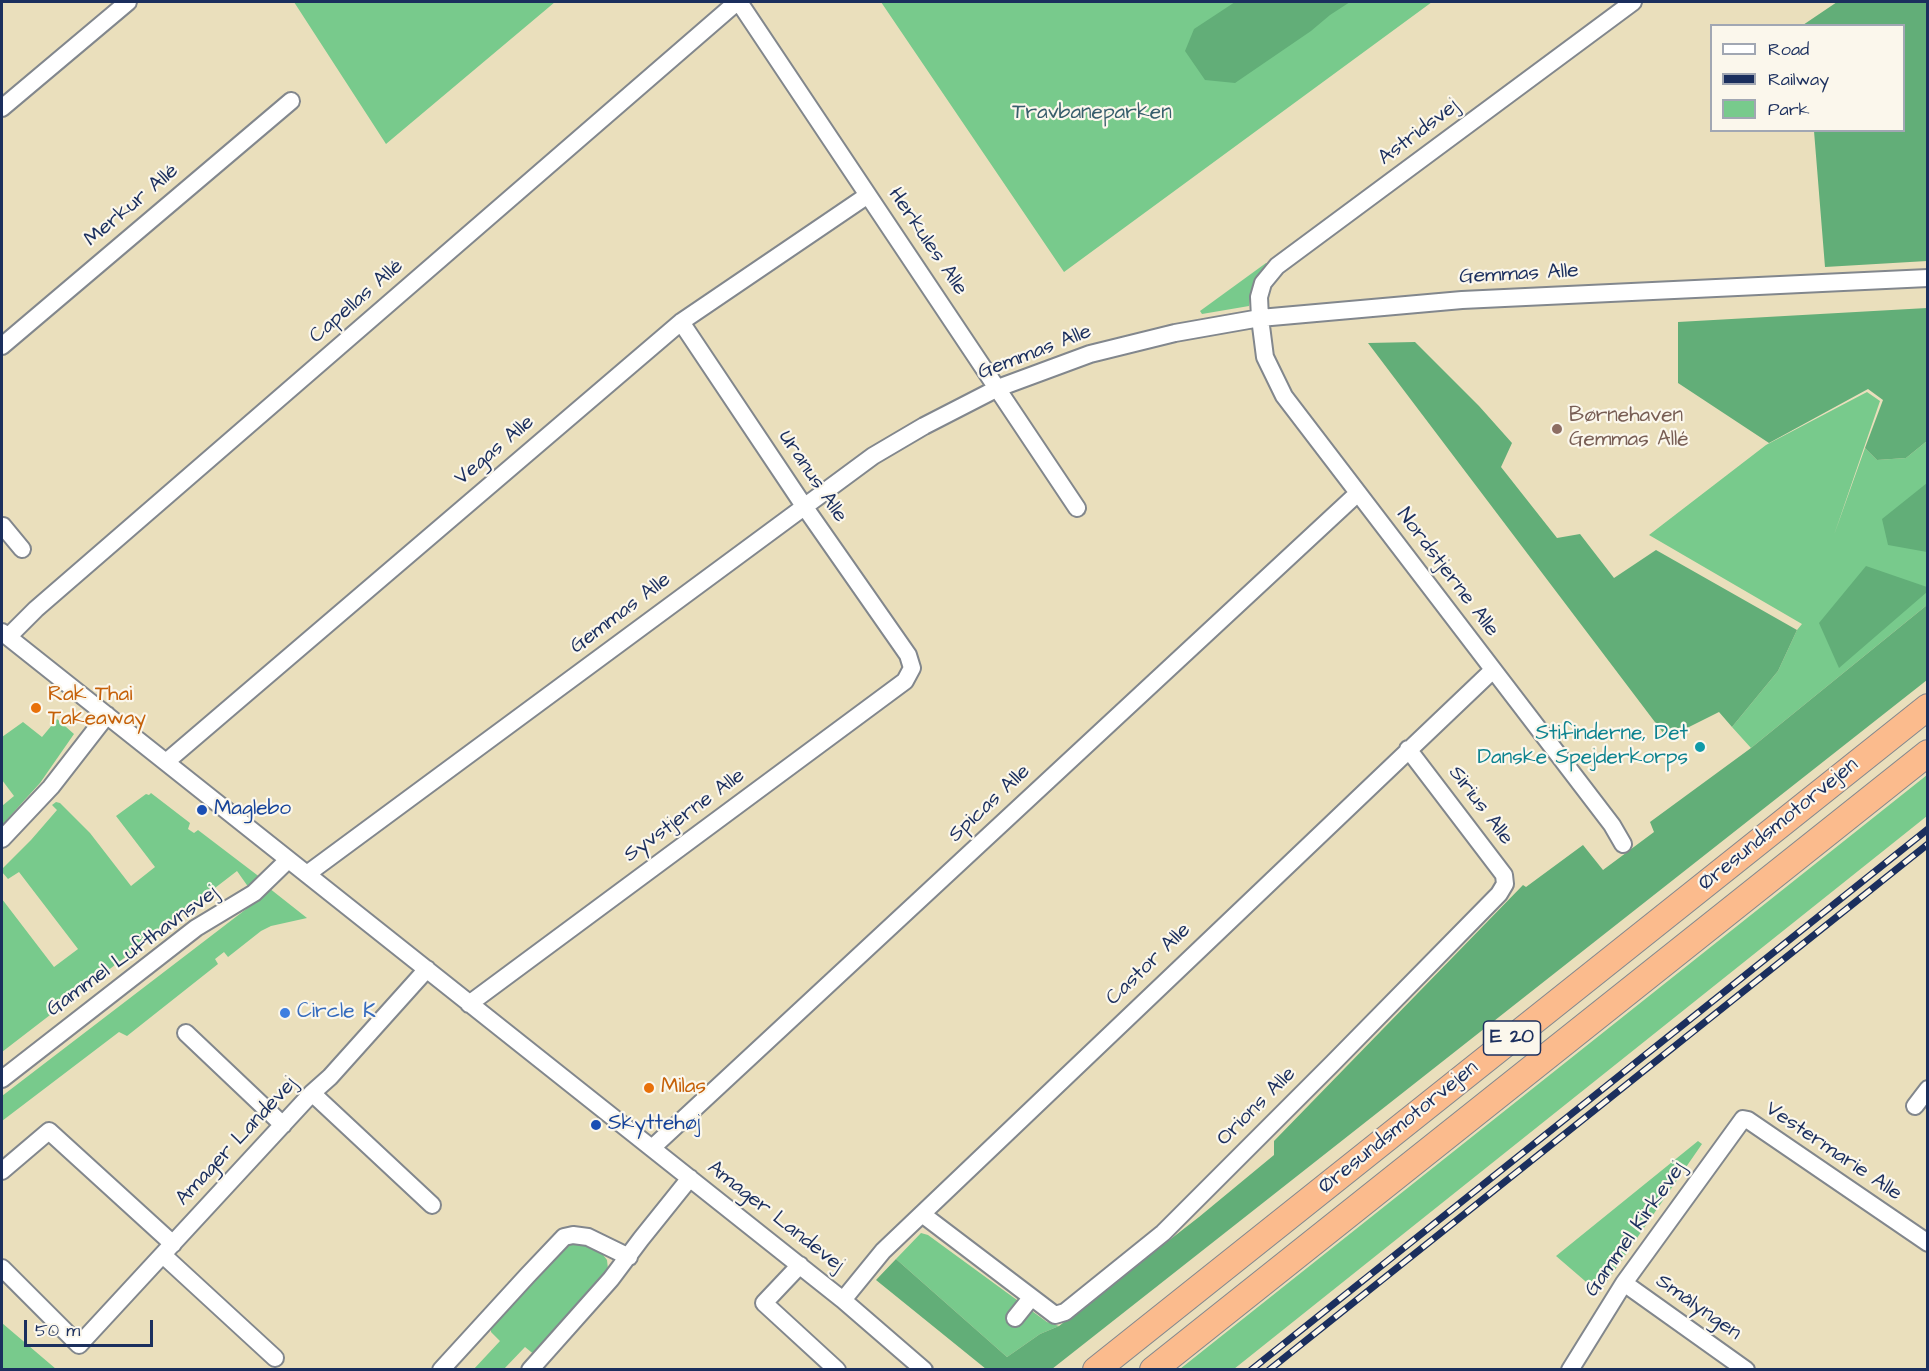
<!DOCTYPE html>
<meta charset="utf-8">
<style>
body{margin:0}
#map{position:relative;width:1929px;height:1371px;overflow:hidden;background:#eadfbc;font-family:"Architects Daughter",sans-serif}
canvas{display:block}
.frame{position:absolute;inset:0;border:3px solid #1b2f5e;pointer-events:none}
.legend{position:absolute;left:1710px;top:24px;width:195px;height:108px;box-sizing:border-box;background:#fbf7ec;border:2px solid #a1a7b3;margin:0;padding:8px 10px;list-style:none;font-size:18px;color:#1b2f5e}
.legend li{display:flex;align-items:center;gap:12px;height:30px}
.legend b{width:30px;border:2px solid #a1a7b3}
.scale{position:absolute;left:24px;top:1320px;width:129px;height:27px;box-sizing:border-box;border:3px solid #1b2f5e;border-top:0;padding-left:8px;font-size:18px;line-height:21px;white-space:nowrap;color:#1b2f5e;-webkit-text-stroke:4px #fbf7ec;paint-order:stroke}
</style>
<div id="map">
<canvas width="1929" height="1371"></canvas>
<div class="frame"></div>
<ul class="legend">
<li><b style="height:8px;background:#fff"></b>Road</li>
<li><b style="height:8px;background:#1b2f5e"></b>Railway</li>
<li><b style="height:16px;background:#78ca8c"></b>Park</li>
</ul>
<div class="scale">50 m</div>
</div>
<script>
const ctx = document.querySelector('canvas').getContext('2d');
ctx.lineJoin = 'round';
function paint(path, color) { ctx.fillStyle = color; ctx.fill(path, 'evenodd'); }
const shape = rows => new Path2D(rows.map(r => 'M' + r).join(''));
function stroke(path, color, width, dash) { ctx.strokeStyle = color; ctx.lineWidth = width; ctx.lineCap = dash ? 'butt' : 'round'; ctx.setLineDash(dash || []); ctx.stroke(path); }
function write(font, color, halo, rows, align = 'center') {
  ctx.font = font + ' "Architects Daughter",sans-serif'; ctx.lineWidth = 4.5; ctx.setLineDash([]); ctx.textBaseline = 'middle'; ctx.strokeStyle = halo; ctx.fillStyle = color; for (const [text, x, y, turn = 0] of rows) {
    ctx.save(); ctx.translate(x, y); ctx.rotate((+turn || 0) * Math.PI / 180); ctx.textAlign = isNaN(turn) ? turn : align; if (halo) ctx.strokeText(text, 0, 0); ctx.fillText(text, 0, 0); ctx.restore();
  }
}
const green = shape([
 [294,2,555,2,386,144],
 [881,2,1432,2,1064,272],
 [1266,263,1269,265,1255,283,1251,292,1249,306,1202,314,1200,311],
 [1867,392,1880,401,1834,535,1865,448,1877,460,1906,458,1927,441,1927,605,1751,748,1732,727,1778,671,1797,630,1802,624,1649,535,1766,445],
 [57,719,74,734,40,783,2,825,2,806,14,796,2,780,2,737,23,722,42,737],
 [1927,775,1927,816,1234,1369,1180,1369],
 [151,793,190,823,188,829,194,833,198,830,261,878,249,888,237,871,2,1052,2,899,54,967,78,949,19,872,8,879,2,872,2,869,31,840,57,810,52,805,56,802,60,803,90,833,131,886,155,867,116,816,146,794,149,795],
 [269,888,307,918,271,926,261,931,228,957,224,952,215,959,218,964,127,1036,119,1032,2,1121,2,1096,258,900],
 [1698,1141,1702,1144,1599,1293,1556,1256],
 [921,1233,928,1235,1047,1322,1059,1326,1040,1334,1007,1357,896,1259],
 [581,1242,600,1251,607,1260,608,1269,605,1279,536,1356,525,1347,504,1369,473,1370,500,1341,491,1332,491,1328,564,1249,573,1243],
 [2,1323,56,1369,2,1369]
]);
const forest = shape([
 [1235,2,1350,2,1330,15,1311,31,1235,83,1205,80,1185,51,1194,29],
 [1837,2,1927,2,1927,261,1825,267,1814,131,1904,130,1904,26,1803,25],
 [1927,308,1927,441,1906,458,1877,460,1865,448,1883,400,1868,389,1769,443,1678,383,1678,322],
 [1415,342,1479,406,1512,443,1501,467,1557,538,1580,534,1614,578,1656,550,1797,630,1778,671,1732,727,1719,712,1667,738,1368,343],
 [1927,483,1927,552,1888,545,1882,519],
 [1866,566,1927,587,1927,592,1839,668,1819,623],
 [1927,605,1927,680,1052,1369,986,1369,876,1280,896,1259,1007,1357,1040,1334,1059,1326,1199,1217,1274,1155,1274,1141,1523,885,1526,887,1583,845,1603,870,1654,832,1650,822,1751,748]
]);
const minor = shape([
 [739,2,1077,508],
 [2,108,128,2],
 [2,346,291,101],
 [2,528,3,526,22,549],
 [2,632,843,1300,924,1370],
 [8,637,36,609,737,2],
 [166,762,681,322,868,195],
 [2,839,51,787,107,715],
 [1623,844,1612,825,1284,396,1265,357,1260,318,1259,297,1263,283,1277,266,1633,2],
 [307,874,873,456,924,426,998,388,1090,354,1175,333,1260,318,1462,300,1928,278],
 [469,1004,905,681,912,668,908,655,804,506,681,322],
 [186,1033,283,1125],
 [2,1079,196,928,254,893,288,860],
 [312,1093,432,1205],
 [1915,1106,1928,1089],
 [652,1148,1358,493],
 [2,1171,49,1131,173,1244],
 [922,1214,1055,1315,1065,1312,1163,1233,1332,1064,1499,894,1505,884,1504,875,1408,749],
 [163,1255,275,1358],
 [800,1265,764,1303,837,1370],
 [2,1268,79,1345,312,1093,330,1077,427,969],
 [1624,1283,1746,1370],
 [843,1300,883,1251,1493,670],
 [1015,1318,1031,1298],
 [441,1370,527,1276,564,1237,573,1235,588,1237,629,1257],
 [530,1370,611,1279,641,1239,690,1178],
 [1570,1370,1624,1283,1743,1119,1748,1120,1928,1243]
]);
const highway = shape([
 [1096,1370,1928,707],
 [1153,1370,1928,753]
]);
const rail = shape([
 [1251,1370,1928,829],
 [1269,1370,1928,844]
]);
const markers = [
 [1557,429,6,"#8d6e63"],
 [36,708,6,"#e8710a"],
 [1700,747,6,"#0f9aa8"],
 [202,810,6,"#1a4fb4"],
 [285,1013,6,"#3f7fe0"],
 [649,1088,6,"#e8710a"],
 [596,1125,6,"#1a4fb4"]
];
const shields = [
 [1512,1038,57]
];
const shieldNames = [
 ["E 20",1512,1038]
];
const parkNames = [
 ["Travbaneparken",1092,114]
];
const streetNames = [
 ["Astridsvej",1419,133,-37],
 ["Merkur Allé",132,206,-40],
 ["Herkules Alle",927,242,56],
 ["Gemmas Alle",1519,275,-3],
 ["Capellas Allé",357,302,-41],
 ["Gemmas Alle",1035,353,-21],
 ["Vegas Alle",495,451,-40],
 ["Uranus Alle",812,477,56],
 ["Nordstjerne Alle",1447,573,53],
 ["Gemmas Alle",621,614,-37],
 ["Spicas Alle",990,804,-43],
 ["Sirius Alle",1480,806,53],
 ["Syvstjerne Alle",685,816,-36],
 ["Øresundsmotorvejen",1779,825,-39],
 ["Gammel Lufthavnsvej",133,952,-36],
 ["Castor Alle",1149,965,-44],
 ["Orions Alle",1257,1107,-45],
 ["Øresundsmotorvejen",1399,1128,-39],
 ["Amager Landevej",237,1142,-47],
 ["Vestermarie Alle",1833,1152,34],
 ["Amager Landevej",775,1217,38],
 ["Gammel Kirkevej",1636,1230,-55],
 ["Smålyngen",1698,1308,35]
];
const educationNames = [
 ["Børnehaven",1569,417],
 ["Gemmas Allé",1569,441]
];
const foodNames = [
 ["Rak Thai",48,696],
 ["Takeaway",48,720],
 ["Milas",661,1088]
];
const cultureNames = [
 ["Stifinderne, Det",1688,735],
 ["Danske Spejderkorps",1688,759]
];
const transitNames = [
 ["Maglebo",214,810],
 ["Skyttehøj",608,1125]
];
const shopNames = [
 ["Circle K",297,1013]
];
paint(green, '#78ca8c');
paint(forest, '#62ae78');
stroke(minor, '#82878d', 20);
stroke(highway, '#82878d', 28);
stroke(minor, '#fff', 16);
stroke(highway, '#fbbb8d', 26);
stroke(rail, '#1b2f5e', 7);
stroke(rail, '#fbf7ec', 4.5, [14]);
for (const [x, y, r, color] of markers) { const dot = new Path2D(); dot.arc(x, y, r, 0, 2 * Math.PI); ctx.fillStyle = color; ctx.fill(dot); stroke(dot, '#fbf7ec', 2); }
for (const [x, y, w] of shields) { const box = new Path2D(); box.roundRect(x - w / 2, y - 17, w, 34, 4.5); ctx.fillStyle = '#fbf7ec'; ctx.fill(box); stroke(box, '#1b2f5e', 1.5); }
write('bold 20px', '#1b2f5e', null, shieldNames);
write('21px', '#375e6c', '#fbf7ec', parkNames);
write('21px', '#1b2f5e', '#fbf7ec', streetNames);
write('21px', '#785e54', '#fbf7ec', educationNames, 'left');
write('21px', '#c56008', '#fbf7ec', foodNames, 'left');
write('21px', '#0d838f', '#fbf7ec', cultureNames, 'right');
write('21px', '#164399', '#fbf7ec', transitNames, 'left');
write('21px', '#366cbe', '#fbf7ec', shopNames, 'left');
</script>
